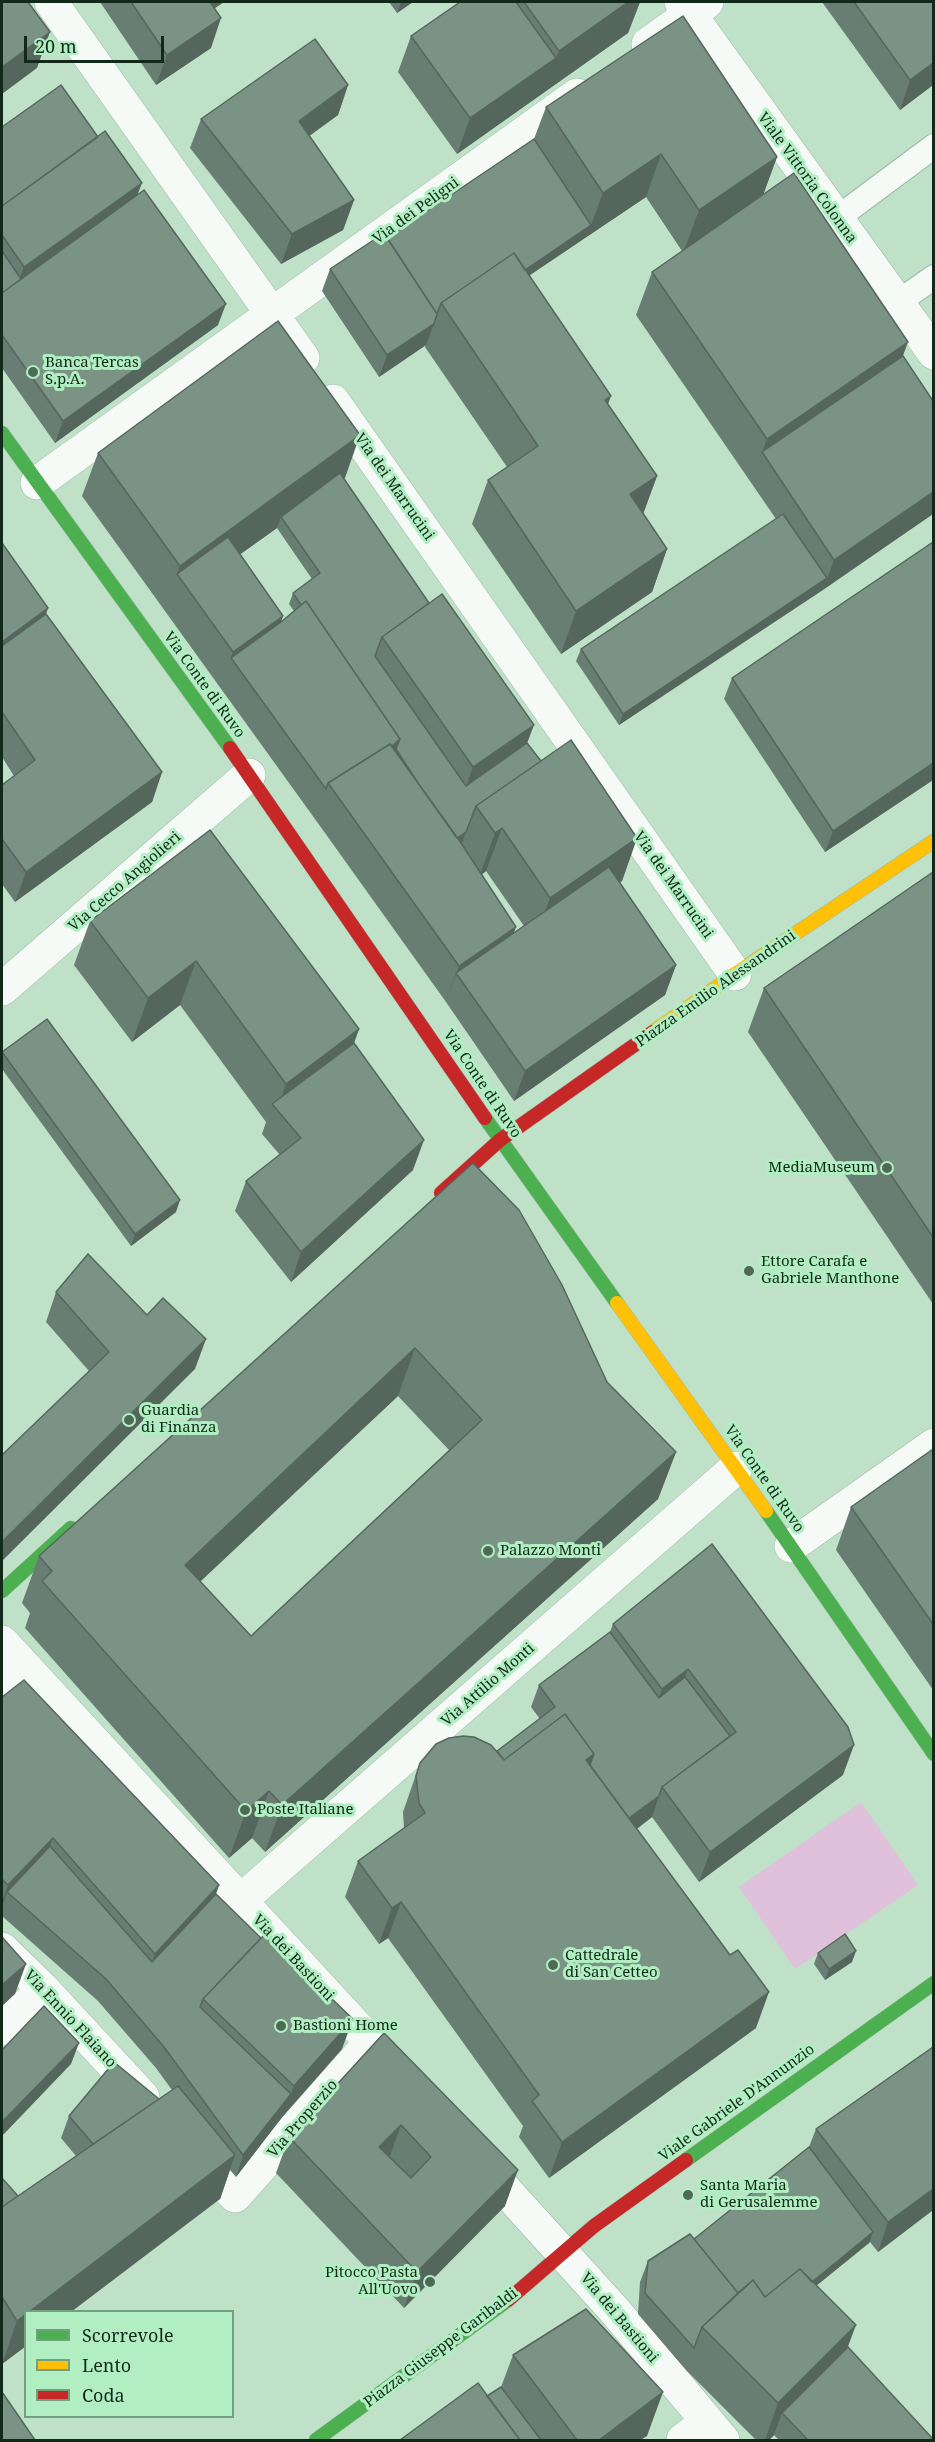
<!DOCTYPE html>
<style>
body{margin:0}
#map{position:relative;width:935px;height:2442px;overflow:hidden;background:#bfe1c8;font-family:"Noto Serif",serif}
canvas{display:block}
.frame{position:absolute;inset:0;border:3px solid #112919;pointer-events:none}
.legend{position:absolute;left:24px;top:2310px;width:210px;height:108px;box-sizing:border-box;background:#b1efc2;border:2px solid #71a07e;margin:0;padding:8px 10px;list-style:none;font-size:18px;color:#112919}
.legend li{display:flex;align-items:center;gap:12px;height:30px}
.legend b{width:30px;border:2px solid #71a07e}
.scale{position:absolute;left:24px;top:36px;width:140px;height:27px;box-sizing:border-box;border:3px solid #112919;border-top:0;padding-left:8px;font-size:18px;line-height:21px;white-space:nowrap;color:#112919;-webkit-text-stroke:4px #b1efc2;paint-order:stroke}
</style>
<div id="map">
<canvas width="935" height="2442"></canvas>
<div class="frame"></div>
<ul class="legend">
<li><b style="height:8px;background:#4caf50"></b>Scorrevole</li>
<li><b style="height:8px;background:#ffc107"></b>Lento</li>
<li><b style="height:8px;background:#c62828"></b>Coda</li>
</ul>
<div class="scale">20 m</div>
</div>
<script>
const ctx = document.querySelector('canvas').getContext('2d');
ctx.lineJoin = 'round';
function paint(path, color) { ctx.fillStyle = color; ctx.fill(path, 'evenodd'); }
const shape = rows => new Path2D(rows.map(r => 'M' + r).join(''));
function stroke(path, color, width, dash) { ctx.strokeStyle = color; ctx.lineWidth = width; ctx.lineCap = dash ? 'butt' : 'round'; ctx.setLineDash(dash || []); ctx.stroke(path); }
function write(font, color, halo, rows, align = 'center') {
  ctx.font = font + ' "Noto Serif",serif'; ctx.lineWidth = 6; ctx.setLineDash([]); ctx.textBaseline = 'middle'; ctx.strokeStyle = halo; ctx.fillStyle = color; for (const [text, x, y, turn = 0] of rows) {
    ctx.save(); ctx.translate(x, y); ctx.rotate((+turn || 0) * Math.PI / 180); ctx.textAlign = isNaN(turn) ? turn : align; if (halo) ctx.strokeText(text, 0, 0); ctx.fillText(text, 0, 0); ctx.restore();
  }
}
const green = shape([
 [861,1802,918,1885,795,1969,739,1887]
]);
const lane = shape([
 [836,219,934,146],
 [897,303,934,277]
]);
const street = shape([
 [51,2,303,358],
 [681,2,934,353],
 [648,44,707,2],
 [333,401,735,974],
 [37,483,577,95],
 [2,989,249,775],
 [791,1546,934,1445],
 [2,1642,403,2077],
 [2,1688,27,1671],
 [240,1901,736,1468],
 [2,1949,43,1989,143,2097],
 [2,2029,43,1989],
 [195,2153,235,2196,371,2042],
 [480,2162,615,2311,723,2440],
 [683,2440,707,2422]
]);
const fast = shape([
 [2,433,230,748],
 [485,1118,617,1303],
 [766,1511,934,1754],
 [2,1591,71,1528],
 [686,2160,934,1983],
 [316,2440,508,2300]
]);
const slow = shape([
 [653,1032,735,974,934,841],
 [617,1303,766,1511]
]);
const jam = shape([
 [230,748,485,1118],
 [441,1193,500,1140,653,1032],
 [508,2300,594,2226,686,2160]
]);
const wall = shape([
 [100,2,224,2,214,8,211,48,156,85],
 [389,2,413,2,397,13],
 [460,2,640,2,628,33,457,154,398,72,411,36],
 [822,2,933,2,933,85,900,110],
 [348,85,338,115,309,135,354,200,343,230,281,264,190,148,201,119],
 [546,107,777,157,763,194,903,356,933,401,933,514,619,725,576,661,581,649,776,519,636,315,652,272,682,251,646,197,529,275,608,404,657,476,643,513,667,549,652,592,561,654,472,524,488,480,507,467,425,347,426,345,379,377,322,291,330,269,387,238,534,139],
 [2,127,137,195,218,325,55,443,2,368],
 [98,453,344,479,429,603,527,743,541,761,637,838,622,881,619,883,676,965,665,995,514,1101,446,1002,315,819,82,496],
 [277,528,312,579,293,593,289,604,294,611,281,622,283,616,240,554],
 [486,871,524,926,513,933,516,927,481,875],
 [933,542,933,780,825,852,724,699,732,678],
 [2,543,48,608,46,614,162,772,152,802,15,902,2,884,2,785,14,776,2,757],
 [210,830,359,1029,354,1043,413,1170,291,1282,235,1211,246,1181,280,1155,262,1134,266,1122,180,1005,132,1042,74,965,90,921],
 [933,872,933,1304,748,1032,764,988],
 [2,1052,176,1212,131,1246,2,1069],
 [473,1163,607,1382,676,1452,658,1499,265,1852,252,1838,229,1858,25,1628,30,1613,22,1603,39,1556],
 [398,1396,449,1450,251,1636,200,1581],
 [56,1292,195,1369,89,1371,46,1322],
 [933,1449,933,1690,836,1550,851,1507],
 [712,1544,843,1775,699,1882,652,1817,637,1829,756,2028,549,2178,519,2137,523,2126,388,1938,379,1944,345,1897,358,1861,404,1828,403,1812,420,1763,497,1751,540,1719,531,1707,539,1685,610,1632,613,1624],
 [2,1697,219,1885,216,1894,342,2049,283,2116,236,2177,230,2170,220,2199,26,2312,26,2346,2,2364,2,2178,18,2196,76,2156,61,2138,69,2116,159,2099,172,2090,156,2068,98,2001,2,1916],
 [818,1953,852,1962,825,1980,814,1964],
 [384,2033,505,2206,404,2308,276,2173,289,2137],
 [933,2047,933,2210,878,2252,870,2242,869,2243,816,2286,848,2347,933,2440,779,2440,774,2435,769,2440,756,2440,686,2370,638,2314,640,2282,648,2261,694,2239,809,2147,816,2129],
 [513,2355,647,2436,640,2440,400,2440,487,2396,501,2387]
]);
const shadedWall = shape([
 [201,2,224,2,193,23],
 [401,2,413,2,397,13],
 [628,2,640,2,628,33,457,154,470,118,556,58,559,51],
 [221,18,211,48,156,85,167,55],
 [50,32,37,68,2,94,2,67],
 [933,63,933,85,900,110,910,80],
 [348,85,338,115,289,151,299,121],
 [661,154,646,197,456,325,452,319,591,225,603,193],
 [777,157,761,201,683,253,699,210],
 [142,183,134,204,16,288,24,267],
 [354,200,343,230,281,264,292,234],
 [226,304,218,325,55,443,63,421],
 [434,324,426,345,379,377,387,355],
 [908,342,892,386,762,452,751,482,767,439],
 [611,396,595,439,605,400],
 [360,435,345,478,284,522,281,517,277,528,189,591,177,574,180,566],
 [657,476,641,520,630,494],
 [933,492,933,514,823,590,834,560],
 [667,549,652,592,561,654,576,611],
 [827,578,823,590,619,725,623,714],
 [48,608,35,644,2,668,2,642],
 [283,616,270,652,231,658,233,652],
 [534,725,523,754,462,797,473,767],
 [400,739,389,769,388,750],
 [933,763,933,780,825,852,833,831],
 [162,772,152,802,15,902,26,872],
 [502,828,486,871,479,877,495,833],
 [466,832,462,843,451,850,455,839],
 [637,838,622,881,534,941,550,898],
 [516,927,503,963,456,973,446,1002,459,966],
 [196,961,180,1005,132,1042,148,998],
 [676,965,665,995,514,1101,525,1071],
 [359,1029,343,1073,277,1109,286,1084],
 [424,1140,413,1170,291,1282,301,1252],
 [180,1200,176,1212,131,1246,135,1234],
 [206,1339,195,1369,2,1561,2,1542],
 [415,1348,398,1396,168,1612,185,1565],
 [676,1452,658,1499,265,1852,282,1805],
 [688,1669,677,1699,651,1719,662,1689],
 [854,1745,843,1775,699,1882,710,1852],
 [594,1754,585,1780,586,1760],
 [269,1791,252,1838,229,1858,246,1811],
 [659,1796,652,1817,612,1847,619,1826],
 [53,1838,42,1868,7,1892,2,1907,2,1902,8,1885],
 [219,1885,208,1915,144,1984,155,1954],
 [401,1902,388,1938,379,1944,392,1908],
 [856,1951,852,1962,825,1980,829,1969],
 [26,1964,15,1994,2,2006,2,1985],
 [769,1992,756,2028,549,2178,562,2142],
 [353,2019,342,2049,283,2116,294,2086],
 [79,2043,71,2064,2,2136,2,2122],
 [291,2094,283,2116,236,2177,243,2155],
 [401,2125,388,2161,379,2147],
 [235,2155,220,2199,71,2312,29,2312],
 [518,2170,505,2206,404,2308,417,2272],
 [933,2189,933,2210,878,2252,888,2222],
 [873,2232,869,2243,749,2340,754,2329],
 [26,2314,26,2346,2,2364,17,2321],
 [856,2325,840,2368,782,2413,774,2435,769,2440,765,2440,778,2403],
 [663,2392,647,2436,640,2440,599,2440]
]);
const building = shape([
 [2,2,28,2,50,32,2,67,2,2],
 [131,2,210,2,221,18,167,55,131,2],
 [460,2,516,2,556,58,470,118,411,36,460,2],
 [524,2,628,2,559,51,524,2],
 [854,2,933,2,933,63,910,80,854,2],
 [683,16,777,157,699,210,661,154,603,193,546,107,683,16],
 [315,39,348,85,299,121,354,200,292,234,201,119,315,39],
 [61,85,98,137,2,206,2,127,61,85],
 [105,131,142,183,24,267,2,235,2,206,105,131],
 [534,139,591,225,525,270,514,253,441,303,437,314,387,238,534,139],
 [794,173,908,342,767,439,652,272,794,173],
 [144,190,226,304,63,421,2,335,2,293,144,190],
 [384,233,437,314,434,324,387,355,330,269,384,233],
 [2,251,21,279,2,293,2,251],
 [514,253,611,396,605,400,657,476,630,494,667,549,576,611,488,480,538,446,441,303,514,253],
 [278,321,360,435,180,566,98,453,278,321],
 [903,356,933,401,933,492,834,560,762,452,903,356],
 [340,473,429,603,382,637,375,656,466,786,527,743,541,761,476,806,466,832,457,838,420,786,396,749,400,739,306,601,301,605,293,593,320,573,281,517,340,473],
 [783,514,827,578,623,714,581,649,783,514],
 [228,537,283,616,233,652,177,574,228,537],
 [933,542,933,763,833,831,732,678,933,542],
 [2,543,48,608,2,642,2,543],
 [442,594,534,725,473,767,382,637,442,594],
 [306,601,400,739,392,746,390,744,328,783,326,789,231,658,281,622,306,601],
 [46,614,162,772,26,872,2,839,2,785,35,760,2,712,2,646,46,614],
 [571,740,637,838,550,898,502,828,495,833,476,806,571,740],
 [390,744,459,840,516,927,459,966,328,783,390,744],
 [210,830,359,1029,286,1084,196,961,148,998,90,921,210,830],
 [609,867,676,965,525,1071,456,973,609,867],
 [933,872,933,1237,764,988,933,872],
 [47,1019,180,1200,135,1234,2,1052,47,1019],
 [354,1043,424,1140,301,1252,246,1181,301,1138,272,1104,354,1043],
 [473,1163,519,1210,562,1285,607,1382,676,1452,282,1805,269,1791,246,1811,42,1581,52,1571,39,1556,473,1163],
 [415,1348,482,1420,251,1636,185,1565,415,1348],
 [88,1254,147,1315,163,1298,206,1339,2,1542,2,1455,109,1352,56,1292,88,1254],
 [933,1449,933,1624,851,1507,933,1449],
 [712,1544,842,1719,848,1727,854,1745,710,1852,662,1787,736,1732,688,1669,662,1689,613,1624,712,1544],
 [610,1632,659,1698,685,1677,730,1736,662,1787,659,1796,629,1818,590,1765,594,1754,565,1714,504,1760,497,1751,555,1707,539,1685,610,1632],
 [24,1680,219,1885,155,1954,53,1838,8,1885,2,1879,2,1697,24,1680],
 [565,1714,594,1754,586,1760,730,1955,738,1950,769,1992,562,2142,532,2101,539,2095,401,1902,392,1908,358,1861,425,1813,419,1803,416,1776,420,1763,436,1744,449,1738,463,1736,474,1737,491,1745,504,1760,565,1714],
 [50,1846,152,1962,216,1894,261,1938,203,1999,200,2007,291,2094,243,2155,164,2047,106,1979,7,1892,50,1846],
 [267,1932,314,1982,353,2019,294,2086,203,1999,267,1932],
 [845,1934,856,1951,829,1969,818,1953,845,1934],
 [2,1937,26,1964,2,1985,2,1937],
 [44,2006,79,2043,2,2122,2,2050,44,2006],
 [384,2033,518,2170,417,2272,289,2137,384,2033],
 [401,2125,431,2157,411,2178,379,2147,401,2125],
 [933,2047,933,2189,888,2222,816,2129,933,2047],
 [114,2062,159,2099,93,2144,69,2116,114,2062],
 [178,2086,235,2155,29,2312,26,2312,26,2314,17,2321,2,2297,2,2207,178,2086],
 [809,2147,873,2232,812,2282,800,2269,765,2297,753,2280,738,2293,694,2239,809,2147],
 [2,2178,18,2196,2,2207,2,2178],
 [690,2234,738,2293,702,2327,694,2348,645,2293,648,2261,690,2234],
 [800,2269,856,2325,778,2403,702,2327,753,2280,765,2297,800,2269],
 [586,2309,663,2392,599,2440,577,2440,513,2355,586,2309],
 [848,2347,933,2439,933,2440,808,2440,782,2413,848,2347],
 [478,2383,520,2440,400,2440,478,2383],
 [501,2387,541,2440,520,2440,487,2396,501,2387],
 [2,2392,35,2440,2,2440,2,2392]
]);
const markers = [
 [33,372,6,"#4e6956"],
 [887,1168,6,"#4e6956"],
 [749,1271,6,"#4e6956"],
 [129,1420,6,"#4e6956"],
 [488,1551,6,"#4e6956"],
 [245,1810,6,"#4e6956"],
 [553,1965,6,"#4e6956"],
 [281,2026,6,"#4e6956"],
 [688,2195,6,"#4e6956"],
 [430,2282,6,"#4e6956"]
];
const streetNames = [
 ["Viale Vittoria Colonna",807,178,54],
 ["Via dei Peligni",416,211,-36],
 ["Via dei Marrucini",394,487,55],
 ["Via Conte di Ruvo",204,685,54],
 ["Via Cecco Angiolieri",125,882,-41],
 ["Via dei Marrucini",673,885,55],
 ["Piazza Emilio Alessandrini",716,989,-35],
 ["Via Conte di Ruvo",482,1084,56],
 ["Via Conte di Ruvo",764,1479,55],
 ["Via Attilio Monti",488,1685,-41],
 ["Via dei Bastioni",293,1958,47],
 ["Via Ennio Flaiano",70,2019,47],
 ["Viale Gabriele D'Annunzio",737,2103,-36],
 ["Via Properzio",303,2119,-49],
 ["Via dei Bastioni",619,2318,50],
 ["Piazza Giuseppe Garibaldi",441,2348,-37]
];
const poiNames = [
 ["Banca Tercas",45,363],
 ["S.p.A.",45,380],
 ["MediaMuseum",875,1168,"right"],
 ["Ettore Carafa e",761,1262],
 ["Gabriele Manthone",761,1279],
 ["Guardia",141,1411],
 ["di Finanza",141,1428],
 ["Palazzo Monti",500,1551],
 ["Poste Italiane",257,1810],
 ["Cattedrale",565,1956],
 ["di San Cetteo",565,1973],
 ["Bastioni Home",293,2026],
 ["Santa Maria",700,2186],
 ["di Gerusalemme",700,2203],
 ["Pitocco Pasta",418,2273,"right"],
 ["All'Uovo",418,2290,"right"]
];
paint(green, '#dfc1db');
stroke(lane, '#9fb9a6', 26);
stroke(street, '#9fb9a6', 34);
stroke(fast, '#9fb9a6', 15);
stroke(slow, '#9fb9a6', 15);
stroke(jam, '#9fb9a6', 15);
stroke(lane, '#f5faf7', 24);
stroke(street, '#f5faf7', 33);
stroke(fast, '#4caf50', 14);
stroke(slow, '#ffc107', 14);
stroke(jam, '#c62828', 14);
paint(wall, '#697e72');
paint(shadedWall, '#55675d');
paint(building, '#7a9385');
stroke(building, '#55675d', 1.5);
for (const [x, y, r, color] of markers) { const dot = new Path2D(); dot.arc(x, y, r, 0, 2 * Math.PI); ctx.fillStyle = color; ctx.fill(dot); stroke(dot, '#b1efc2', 2); }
write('15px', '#112919', '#b1efc2', streetNames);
write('15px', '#112919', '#b1efc2', poiNames, 'left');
</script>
